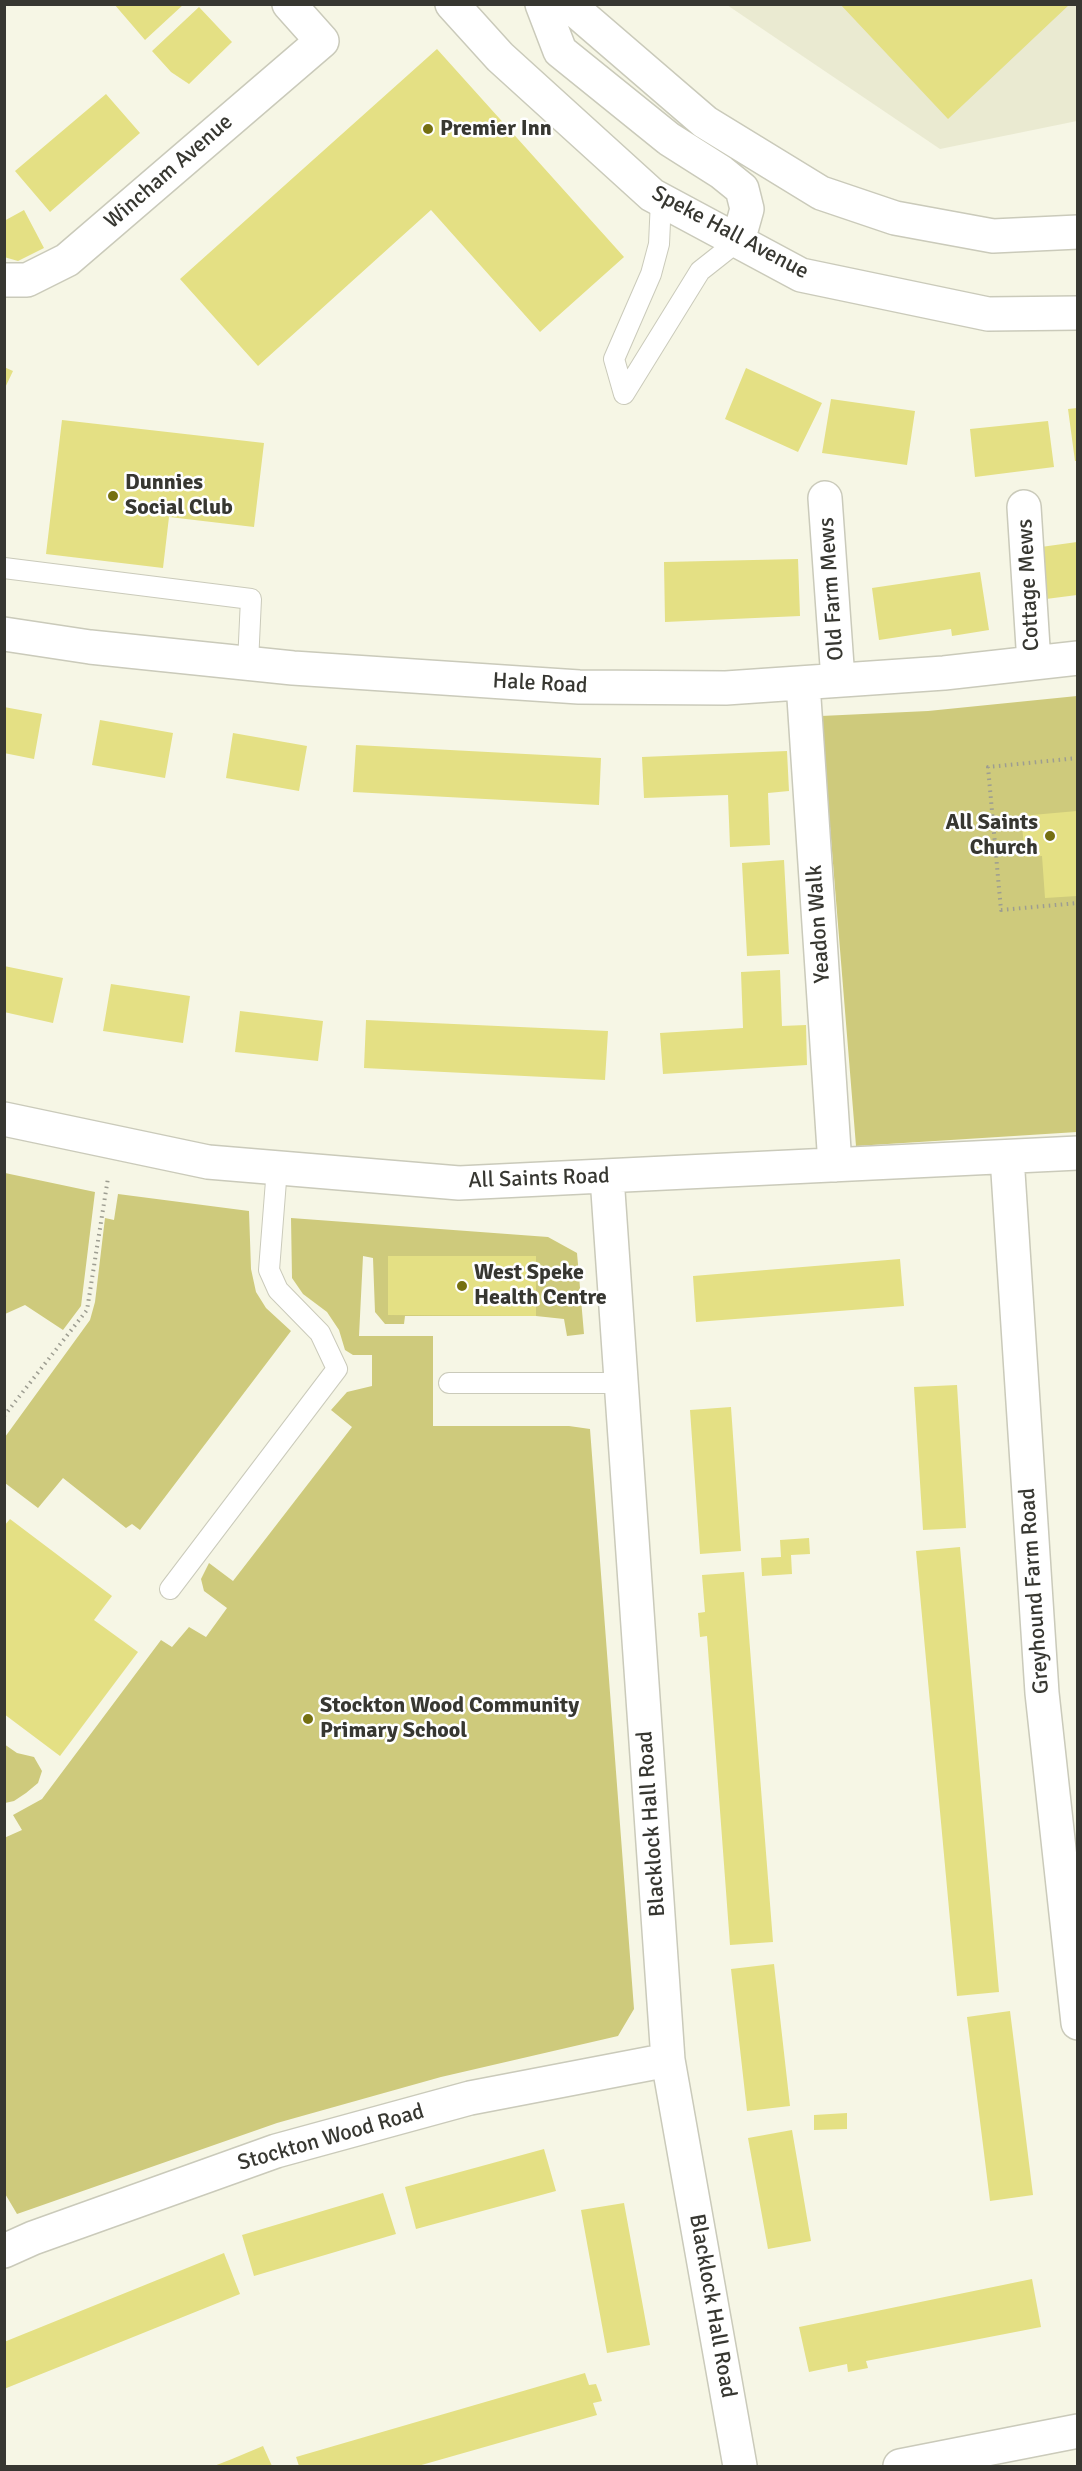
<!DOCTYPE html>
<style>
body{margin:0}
#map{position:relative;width:1082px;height:2471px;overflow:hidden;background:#f6f6e5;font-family:Signika,sans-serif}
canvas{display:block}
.frame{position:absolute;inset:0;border:6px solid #373731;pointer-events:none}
</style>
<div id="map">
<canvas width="1082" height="2471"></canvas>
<div class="frame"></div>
</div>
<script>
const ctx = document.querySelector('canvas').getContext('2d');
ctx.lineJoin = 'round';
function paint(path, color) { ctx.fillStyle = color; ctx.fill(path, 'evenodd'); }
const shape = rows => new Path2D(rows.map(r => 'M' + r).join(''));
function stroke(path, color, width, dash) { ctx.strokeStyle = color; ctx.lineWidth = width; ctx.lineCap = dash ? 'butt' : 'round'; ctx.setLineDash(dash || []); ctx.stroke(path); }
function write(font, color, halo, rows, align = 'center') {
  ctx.font = font + ' Signika,sans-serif'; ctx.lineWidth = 5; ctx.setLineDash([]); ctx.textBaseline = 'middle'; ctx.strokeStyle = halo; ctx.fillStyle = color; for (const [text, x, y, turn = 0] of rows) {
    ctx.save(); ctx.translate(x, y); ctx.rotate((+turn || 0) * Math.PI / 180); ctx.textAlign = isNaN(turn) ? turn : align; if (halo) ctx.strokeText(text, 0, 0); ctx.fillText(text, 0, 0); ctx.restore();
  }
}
const built = shape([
 [727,5,1077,5,1077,121,940,149]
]);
const green = shape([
 [1077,696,1077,1132,856,1146,821,716,928,711],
 [5,1173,95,1192,81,1306,63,1330,25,1305,5,1314],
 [118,1194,249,1211,251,1269,256,1292,266,1308,291,1331,140,1530,132,1524,126,1528,63,1478,38,1508,5,1483,5,1437,90,1320,95,1302,105,1218,114,1220],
 [291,1218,548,1237,577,1253,584,1334,567,1336,564,1319,536,1316,405,1316,404,1324,385,1324,375,1312,373,1258,363,1256,359,1336,433,1336,433,1426,569,1426,590,1429,634,2009,618,2036,441,2077,277,2123,17,2214,4,2192,4,1838,22,1830,13,1815,42,1799,161,1640,172,1647,189,1627,206,1637,227,1608,204,1591,201,1579,209,1563,233,1581,352,1427,331,1410,347,1392,372,1386,372,1355,353,1355,345,1350,339,1330,327,1312,303,1294,292,1278],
 [4,1744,17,1753,34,1757,42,1771,38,1783,26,1793,14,1801,5,1803]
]);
const building = shape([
 [114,4,184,4,145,40],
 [840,4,1070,4,948,119],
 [199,7,232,42,189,84,171,72,152,51],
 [437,49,624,257,540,332,431,210,258,366,180,279],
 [106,94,140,133,50,212,15,171],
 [24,210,44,248,18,261,4,257,4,221],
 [4,367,13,371,4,390],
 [746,368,822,403,798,452,725,419],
 [831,399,915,411,907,465,822,453],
 [1077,408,1077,461,1075,461,1068,409],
 [62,420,264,443,254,527,169,517,163,568,46,554],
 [1048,421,1054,467,975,477,970,429],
 [1077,542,1077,595,1046,599,1041,547],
 [798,559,800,616,665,622,664,562],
 [980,572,989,630,952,636,951,629,879,640,872,588],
 [4,707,42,714,34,759,4,753],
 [100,720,173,733,165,778,92,765],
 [233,733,307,746,299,791,226,778],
 [356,745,601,758,599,805,353,792],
 [787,751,789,791,768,793,770,845,730,847,728,795,644,798,642,757],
 [1077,811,1077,896,1045,898,1042,856,1025,857,1021,816],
 [784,860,789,954,747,956,742,863],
 [4,966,63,978,53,1023,4,1012],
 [780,970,782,1026,806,1025,807,1065,663,1074,660,1033,743,1028,741,972],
 [111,984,190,996,183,1043,103,1031],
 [240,1011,323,1021,318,1061,235,1052],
 [366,1020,608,1031,605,1080,364,1068],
 [388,1256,536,1256,536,1316,388,1315],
 [900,1259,904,1306,696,1322,693,1276],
 [957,1385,966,1528,923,1530,914,1387],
 [731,1407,741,1551,700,1554,690,1410],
 [10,1519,112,1596,94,1620,138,1652,60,1756,4,1714,4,1526],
 [809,1538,810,1554,791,1555,792,1574,762,1576,761,1558,781,1557,780,1540],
 [960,1547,999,1992,957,1996,916,1551],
 [744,1572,773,1942,730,1945,707,1636,700,1637,698,1613,705,1612,702,1575],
 [774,1964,790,2106,747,2111,731,1969],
 [1010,2011,1033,2195,990,2201,967,2017],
 [847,2113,847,2129,814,2130,814,2115],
 [792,2130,811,2241,768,2249,748,2138],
 [544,2149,556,2191,416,2229,405,2187],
 [383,2193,396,2234,254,2276,242,2235],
 [624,2203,650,2345,607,2353,581,2210],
 [224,2253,240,2294,4,2389,4,2342],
 [1032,2279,1041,2327,866,2361,868,2368,848,2372,847,2364,809,2372,799,2327],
 [585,2373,589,2385,596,2384,599,2392,602,2401,593,2403,597,2415,418,2466,299,2466,296,2457],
 [263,2446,272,2466,214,2466,232,2459]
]);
const path = shape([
 [1078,758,988,767,1001,910,1078,903],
 [4,1416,87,1310,108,1178]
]);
const lane = shape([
 [624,394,614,359,651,274,659,244,661,200],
 [624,394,700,271,738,241],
 [4,568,251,599,248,663],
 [449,1383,621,1383],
 [170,1589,337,1369,320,1333,278,1290,269,1270,277,1168]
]);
const street = shape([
 [4,280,27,280,67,260,322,41,289,4],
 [825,498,838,680],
 [1024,507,1034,663],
 [4,634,90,647,293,668,579,687,726,688,944,673,1078,658],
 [803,683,835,1165],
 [4,1119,208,1162,459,1183,1078,1153],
 [1007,1157,1042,1693,1078,2023],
 [607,1177,668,2060,740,2466],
 [4,2251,33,2238,276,2151,470,2098,668,2060],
 [900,2466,1078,2431]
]);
const secondary = shape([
 [452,4,500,57,652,195,801,275,988,314,1078,313],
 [542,4,560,51,669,139,721,172,742,189,747,209,738,241],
 [568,4,705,122,821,193,895,218,993,236,1078,232]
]);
const markers = [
 [428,129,6,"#757011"],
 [113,496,6,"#757011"],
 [1050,836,6,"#757011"],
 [462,1286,6,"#757011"],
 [308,1719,6,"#757011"]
];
const poiNames = [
 ["Premier Inn",440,129],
 ["Dunnies",125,483],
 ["Social Club",125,508],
 ["All Saints",1038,823,"right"],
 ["Church",1038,848,"right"],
 ["West Speke",474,1273],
 ["Health Centre",474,1298],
 ["Stockton Wood Community",320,1706],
 ["Primary School",320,1731]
];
const streetNames = [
 ["Wincham Avenue",169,172,-41],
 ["Speke Hall Avenue",730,233,28],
 ["Cottage Mews",1029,585,-93],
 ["Old Farm Mews",832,589,-94],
 ["Hale Road",540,684,3],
 ["Yeadon Walk",819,924,-94],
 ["All Saints Road",539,1179,-2],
 ["Greyhound Farm Road",1035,1591,-94],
 ["Blacklock Hall Road",652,1824,-94],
 ["Stockton Wood Road",331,2138,-16],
 ["Blacklock Hall Road",712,2306,80]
];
paint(built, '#eaead1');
paint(green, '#ceca7c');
paint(building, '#e4e084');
stroke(lane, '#cacaba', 22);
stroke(street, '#cacaba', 36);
stroke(secondary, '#cacaba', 36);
stroke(path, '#9d9d91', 4, [1.5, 4.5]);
stroke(lane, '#fff', 20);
stroke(street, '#fff', 33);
stroke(secondary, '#fff', 33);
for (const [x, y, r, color] of markers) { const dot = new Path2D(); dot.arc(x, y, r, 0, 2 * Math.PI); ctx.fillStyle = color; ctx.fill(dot); stroke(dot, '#fff', 2); }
write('bold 22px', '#373731', '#fff', poiNames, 'left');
write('22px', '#373731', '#fff', streetNames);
</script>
